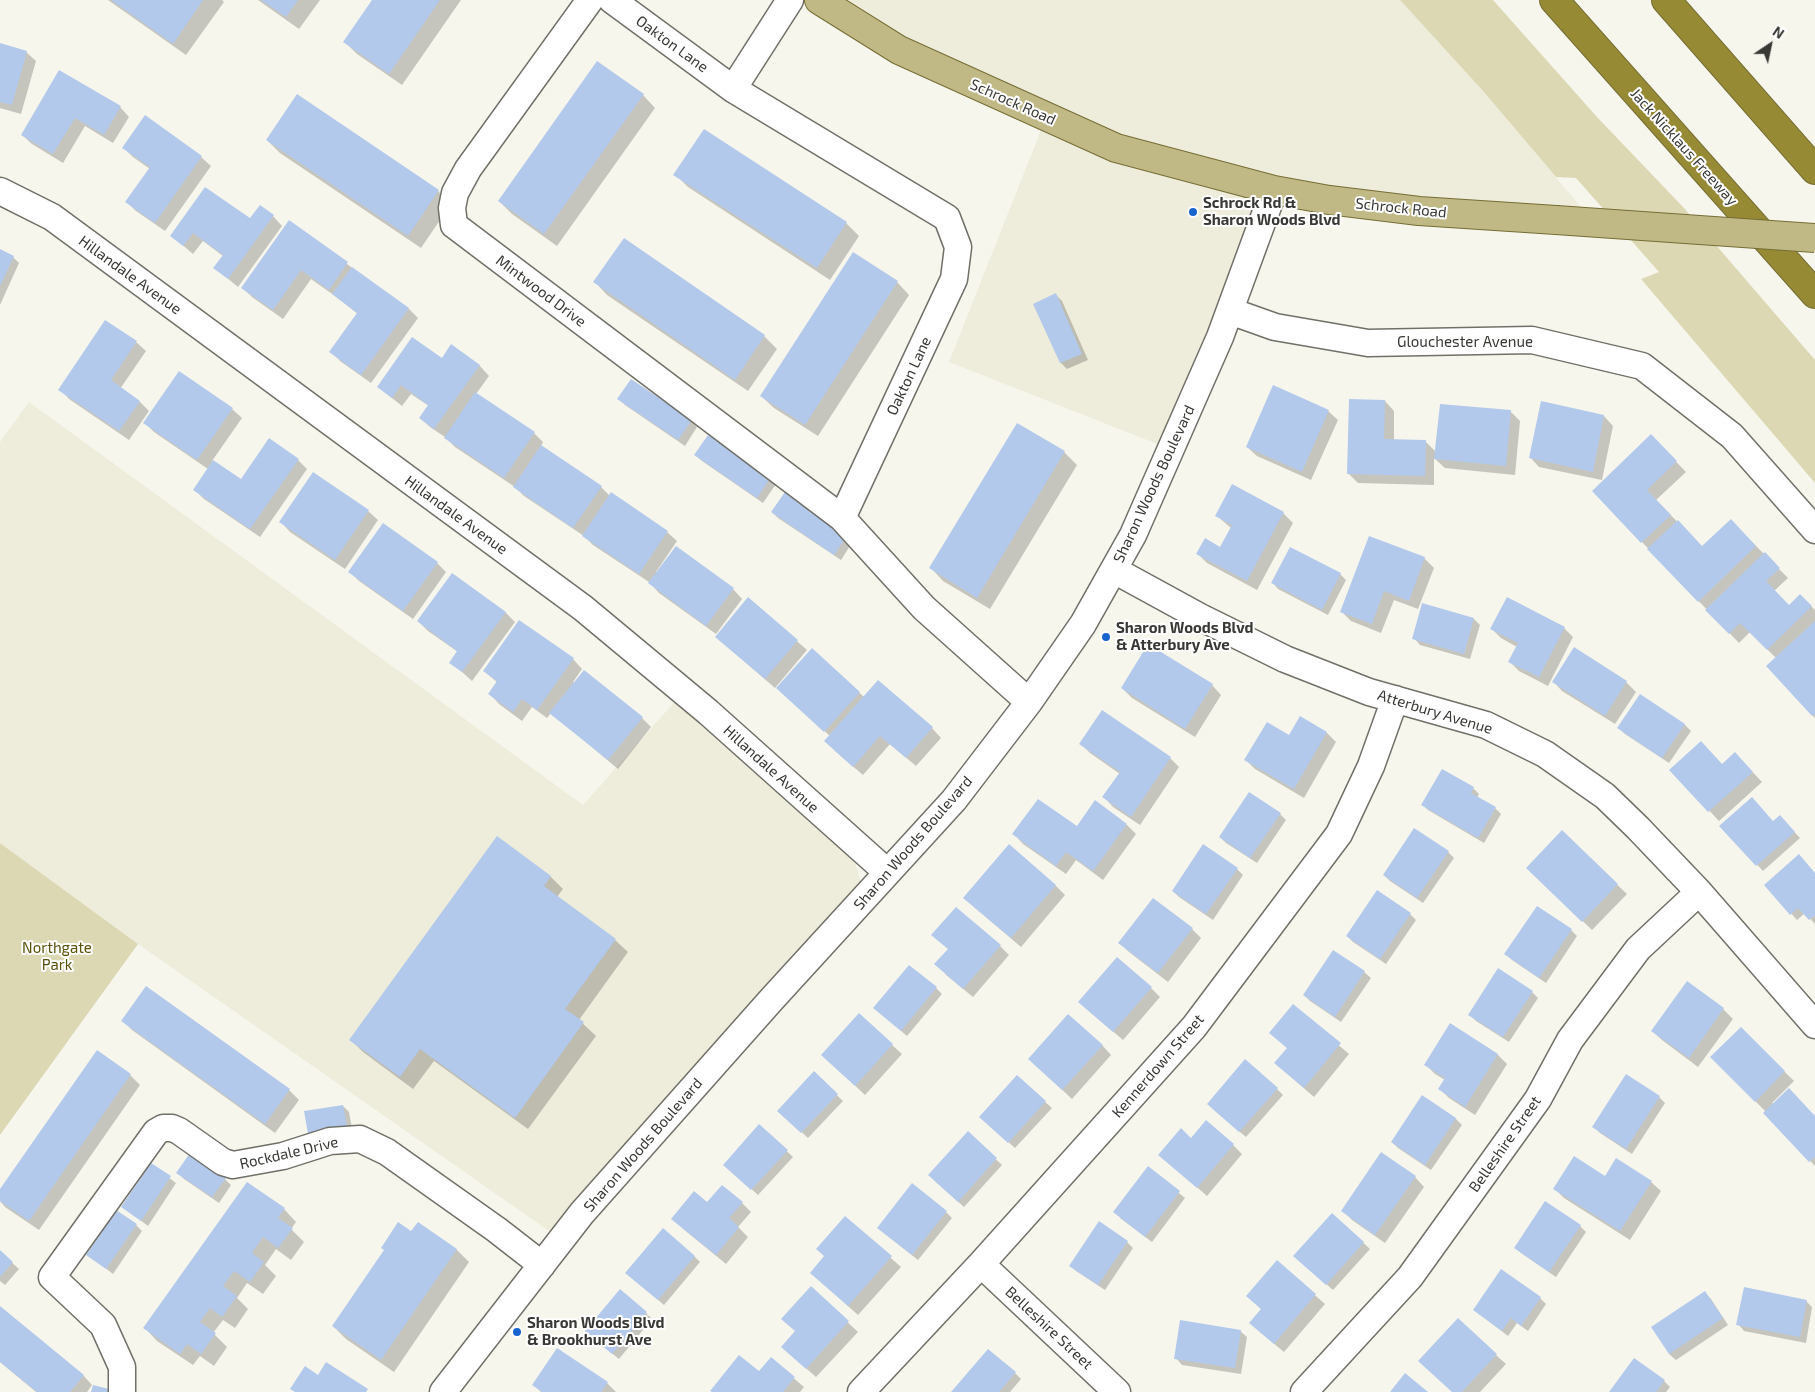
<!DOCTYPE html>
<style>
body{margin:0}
#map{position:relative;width:1815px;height:1392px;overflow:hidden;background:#f7f6ed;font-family:"Exo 2",sans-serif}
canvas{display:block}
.north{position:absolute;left:1745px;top:20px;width:50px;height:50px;-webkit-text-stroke:4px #fff;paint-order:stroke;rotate:34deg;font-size:14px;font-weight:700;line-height:20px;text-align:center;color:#383834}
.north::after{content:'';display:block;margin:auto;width:18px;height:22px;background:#383834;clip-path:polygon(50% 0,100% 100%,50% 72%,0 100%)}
</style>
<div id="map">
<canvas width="1815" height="1392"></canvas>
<div class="north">N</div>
</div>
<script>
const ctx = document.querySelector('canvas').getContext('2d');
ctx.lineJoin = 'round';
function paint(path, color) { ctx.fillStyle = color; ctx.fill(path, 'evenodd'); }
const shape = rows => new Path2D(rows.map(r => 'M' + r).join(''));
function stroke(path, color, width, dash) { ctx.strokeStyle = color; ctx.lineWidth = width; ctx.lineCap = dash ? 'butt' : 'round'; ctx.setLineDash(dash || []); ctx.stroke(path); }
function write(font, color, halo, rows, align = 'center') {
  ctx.font = font + ' "Exo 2",sans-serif'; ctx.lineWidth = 4; ctx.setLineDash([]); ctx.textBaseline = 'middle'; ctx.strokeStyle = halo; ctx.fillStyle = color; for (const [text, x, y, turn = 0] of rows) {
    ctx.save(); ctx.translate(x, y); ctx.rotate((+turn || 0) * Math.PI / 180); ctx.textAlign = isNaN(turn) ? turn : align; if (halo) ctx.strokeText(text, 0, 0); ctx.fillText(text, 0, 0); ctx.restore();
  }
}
const built = shape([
 [824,0,1400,0,1483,91,1597,226,1266,192,1180,453,949,362,1045,120],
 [29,402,583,805,678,698,854,860,865,894,559,1238,138,944,0,843,0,442]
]);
const green = shape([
 [1400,0,1493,0,1597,117,1684,208,1815,360,1815,483,1641,279,1659,272,1576,178,1556,177,1483,91],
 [0,843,138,944,0,1135]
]);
const shadow = shape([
 [108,0,222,0,224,2,186,55],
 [258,0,320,0,299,29],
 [373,0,461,0,402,85,357,54,345,42],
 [0,45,26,52,36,61,21,114,0,108],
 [60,72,120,107,129,117,113,143,85,126,63,163,32,144,22,135],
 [643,95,655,108,557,246,512,214,499,201],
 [267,140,438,191,451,204,421,248,280,153],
 [124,148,201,157,211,166,165,231,136,211,127,202,150,169,133,157],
 [675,174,846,223,859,236,830,280,688,187],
 [273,216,282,226,238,287,215,268,223,256,203,241,193,254,172,236],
 [289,222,409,309,418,318,371,383,340,361,331,351,358,314,335,296,311,279,283,319,252,297,243,288],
 [624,239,764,336,777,349,748,391,607,295,595,282],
 [0,251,13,257,19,263,0,305],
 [897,282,909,295,818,436,774,408,761,396],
 [1056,295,1062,301,1088,360,1067,369,1061,363],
 [136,342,146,351,120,389,140,402,149,411,129,440,69,399,60,389],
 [452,346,480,366,489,376,476,394,534,433,543,442,541,446,601,487,610,496,667,532,677,541,656,572,733,589,742,599,716,634,659,593,649,582,593,545,584,536,524,496,515,487,455,447,445,437,430,427,420,418,429,406,411,394,402,406,378,387,442,360],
 [631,380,691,421,697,427,685,446,625,405,619,399],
 [1385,401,1394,411,1394,440,1425,441,1436,452,1511,412,1520,421,1515,475,1445,468,1434,458,1434,485,1358,483,1348,473],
 [232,409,242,418,212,461,241,480,298,460,307,469,260,537,204,499,194,489,208,469,154,432,145,423],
 [1328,411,1338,420,1311,480,1257,456,1247,447],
 [1604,416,1613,426,1602,480,1539,467,1530,457],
 [1651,436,1686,472,1656,500,1702,547,1740,530,1788,578,1774,591,1789,607,1800,596,1815,610,1815,718,1768,666,1776,658,1750,632,1739,643,1593,491],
 [1064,452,1077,465,990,609,943,581,931,568],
 [696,455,770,478,776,484,763,503,702,461],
 [1233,486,1283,513,1293,523,1257,590,1207,563,1198,554,1220,548,1231,528,1217,516],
 [368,511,378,520,345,569,290,532,281,522],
 [772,512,853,541,841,560,778,518],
 [1424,558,1434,568,1418,609,1394,600,1381,633,1351,621,1342,612],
 [437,563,446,572,413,619,359,581,350,572],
 [453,574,506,613,515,622,472,681,451,662,458,652,428,631,418,621],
 [1340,574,1346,580,1328,615,1278,589,1272,582],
 [749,599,807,650,775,688,716,637],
 [1474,619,1480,625,1470,659,1420,645,1414,638],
 [1564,628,1573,637,1548,686,1519,671,1510,662,1517,647,1501,638,1492,629],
 [1574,649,1626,682,1636,692,1615,724,1562,691,1553,681],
 [812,650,864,697,932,728,941,738,916,766,890,744,863,775,835,751,830,736,787,697],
 [573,659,582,669,573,682,642,718,651,727,618,769,551,713,547,718,532,707,522,721,499,704,490,694,498,683,484,671],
 [1212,685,1221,695,1195,737,1132,698,1122,688],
 [1641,695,1685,725,1691,731,1669,763,1625,734,1619,728],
 [1300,717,1327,733,1336,742,1304,798,1255,769,1246,760,1289,737],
 [1081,744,1170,758,1179,767,1140,825,1113,807,1104,797,1120,774,1090,753],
 [1744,763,1762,782,1719,821,1671,770],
 [1473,788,1479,794,1477,798,1495,808,1501,814,1484,843,1428,810,1422,804],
 [1280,814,1286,820,1257,863,1226,843,1220,837],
 [1774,822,1786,823,1800,838,1763,871,1721,826],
 [1127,825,1136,834,1103,880,1076,860,1066,874,1023,844,1014,834],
 [1562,832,1627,894,1592,930,1528,868],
 [1448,852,1454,858,1423,903,1390,881,1384,875],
 [1237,869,1243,875,1213,920,1179,897,1173,891],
 [1815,873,1815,924,1805,913,1797,920,1766,885],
 [550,876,563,889,557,897,615,940,628,952,579,1020,596,1036,528,1129,434,1061,413,1089,363,1052,351,1040],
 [1055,885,1065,895,1021,947,974,907],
 [1410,914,1416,920,1386,964,1353,942,1347,936],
 [1192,929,1201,938,1168,982,1129,952,1120,943],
 [1571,930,1577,936,1546,983,1512,960,1506,954],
 [933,935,1000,946,1009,955,973,997,945,974,949,950],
 [1334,952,1364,972,1371,978,1341,1022,1310,1001,1304,995],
 [1687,983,1723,1009,1733,1019,1698,1067,1662,1040,1652,1031],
 [147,988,289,1090,299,1100,275,1133,132,1030,123,1021],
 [936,988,942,994,907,1036,881,1014],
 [1151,988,1160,997,1123,1040,1089,1011],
 [1532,992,1538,998,1509,1042,1476,1021,1470,1015],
 [1293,1006,1349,1054,1314,1097,1275,1063,1288,1049,1271,1033],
 [859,1015,902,1054,865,1095,832,1064],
 [1451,1025,1498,1055,1507,1064,1475,1115,1449,1098,1440,1089,1445,1080,1435,1074,1426,1065],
 [1741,1029,1794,1081,1772,1103,1815,1117,1815,1166,1765,1113,1766,1112,1712,1057],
 [1102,1045,1111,1055,1072,1099,1029,1059],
 [97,1052,130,1075,140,1085,39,1230,5,1207,0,1201,0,1191],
 [814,1073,843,1101,808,1138,779,1111],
 [1017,1077,1052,1108,1015,1148,987,1123],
 [1277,1089,1283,1095,1246,1137,1214,1110],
 [1423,1097,1456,1119,1462,1125,1431,1170,1398,1148,1392,1142],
 [1659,1097,1665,1103,1632,1154,1600,1133,1594,1127],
 [343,1106,349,1112,353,1133,315,1139,309,1133],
 [760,1126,793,1157,758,1195,731,1170],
 [968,1133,1002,1165,964,1207,935,1181],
 [1192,1139,1233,1145,1242,1154,1207,1196,1160,1155],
 [152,1165,176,1183,148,1226,123,1207],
 [1148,1168,1185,1198,1152,1242,1120,1218],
 [178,1173,225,1179,231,1185,219,1203,184,1179],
 [1415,1177,1424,1187,1385,1243,1352,1220,1343,1211],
 [1605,1178,1651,1182,1661,1191,1630,1240,1564,1198,1555,1189],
 [742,1203,751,1212,738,1227,748,1237,726,1264,682,1228],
 [284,1209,296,1222,291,1229,304,1242,291,1260,276,1249,265,1265,276,1276,263,1294,247,1283,237,1298,248,1309,235,1328,223,1320,213,1333,227,1347,214,1366,200,1356,193,1365,157,1341,145,1328],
 [946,1212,952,1218,918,1260,885,1234],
 [1332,1214,1370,1249,1333,1290,1301,1262],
 [845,1217,901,1267,858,1315,821,1282,825,1257],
 [418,1223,457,1250,469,1262,394,1372,346,1339,333,1326,385,1251,412,1233],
 [136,1225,142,1231,113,1274,88,1255],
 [1580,1226,1586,1232,1556,1277,1521,1253,1515,1247],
 [1127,1242,1133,1248,1105,1290,1076,1271,1070,1265],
 [0,1252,19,1269,5,1285,0,1281],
 [694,1256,700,1262,664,1305,633,1279],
 [1277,1262,1325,1304,1284,1352,1260,1332,1262,1310,1248,1296],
 [811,1288,858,1332,816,1377,792,1356,797,1332],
 [1705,1293,1711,1299,1728,1325,1676,1360,1669,1354],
 [1540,1298,1546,1304,1528,1331,1517,1323,1508,1336,1474,1310],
 [1806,1301,1812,1307,1806,1343,1744,1331,1738,1324],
 [0,1308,83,1375,92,1385,87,1392,36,1392,0,1362],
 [646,1313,652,1319,619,1359,592,1337],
 [1240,1331,1247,1337,1241,1374,1182,1365,1176,1358],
 [1496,1355,1506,1364,1480,1392,1453,1392],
 [771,1359,804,1387,800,1392,713,1392,759,1373],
 [1015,1373,1021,1379,1010,1392,953,1392],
 [1664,1381,1670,1387,1666,1392,1611,1392],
 [607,1383,616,1392,541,1392,534,1385]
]);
const building = shape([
 [111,0,203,0,173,44],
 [261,0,298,0,286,17],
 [372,0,440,0,389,74,343,42],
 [0,43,27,51,12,105,0,102],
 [597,61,644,94,544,234,498,201],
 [59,70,121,106,104,135,75,118,53,154,21,135],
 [297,94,439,190,408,236,266,140],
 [145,115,202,156,155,223,125,202,150,167,122,148],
 [704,129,847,222,817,268,673,175],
 [205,187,250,218,260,205,274,215,228,279,213,268,223,255,193,233,183,246,170,236],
 [289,220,348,262,329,290,301,270,273,310,241,288],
 [624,238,765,335,735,380,593,282],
 [0,249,14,256,0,286],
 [853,252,898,281,805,425,760,396],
 [352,267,409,308,361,375,329,352,357,313,332,294],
 [1056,293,1082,354,1060,363,1033,304],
 [105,320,137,341,111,380,140,401,119,431,58,390],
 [412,337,442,358,451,344,480,365,434,429,419,418,428,405,401,385,392,398,377,387],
 [179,371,233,408,197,460,143,423],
 [631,379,692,420,678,440,617,399],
 [1273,385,1329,410,1302,472,1246,447],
 [475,392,535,432,504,478,444,438],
 [1349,399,1385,400,1384,439,1426,440,1425,476,1347,474],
 [1541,401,1604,415,1593,472,1529,458],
 [1440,404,1511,410,1506,466,1434,459],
 [1017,423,1065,451,977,598,929,568],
 [1651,434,1677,461,1647,490,1671,515,1641,543,1592,491],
 [708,435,771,477,757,498,694,455],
 [269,438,299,459,250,529,193,490,213,460,241,479],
 [541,445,602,486,573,528,513,487],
 [313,472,369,510,335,560,279,522],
 [1232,484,1284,512,1247,581,1196,554,1205,538,1220,547,1232,525,1215,516],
 [611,492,668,531,639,574,582,536],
 [785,492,848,534,834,555,771,512],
 [1731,519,1756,546,1698,602,1647,549,1678,520,1702,546],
 [383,523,438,562,403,611,348,572],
 [1369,536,1425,557,1409,601,1384,591,1372,624,1340,612],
 [676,546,734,588,706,626,648,583],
 [1290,547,1341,573,1322,610,1271,583],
 [1765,552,1780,568,1766,581,1789,605,1800,594,1812,606,1767,650,1740,623,1729,634,1705,610],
 [452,573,506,612,462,672,449,663,457,651,417,621],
 [748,597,798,640,765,679,715,637],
 [1507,597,1565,627,1539,677,1508,662,1518,643,1490,629],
 [1422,603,1474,618,1464,654,1412,639],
 [519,620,574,658,537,710,522,699,513,712,488,694,497,681,483,671],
 [1815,621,1815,713,1812,716,1766,666],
 [1148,644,1213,684,1185,729,1121,688],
 [1574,647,1627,681,1605,716,1552,682],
 [812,648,860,692,824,732,776,688],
 [584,670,643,717,608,760,549,713],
 [878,680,933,727,906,758,880,736,853,767,824,741],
 [1640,694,1685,724,1662,758,1617,728],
 [1102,710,1171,757,1131,817,1102,797,1120,772,1079,744],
 [1300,716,1327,732,1294,789,1244,760,1267,722,1289,735],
 [1701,741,1722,764,1735,752,1753,772,1708,812,1669,770],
 [1442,769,1474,787,1471,793,1496,807,1478,838,1421,805],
 [1249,792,1281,813,1250,858,1219,837],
 [1752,797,1773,821,1780,815,1795,832,1756,866,1719,826],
 [1038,799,1077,826,1095,800,1127,824,1093,871,1066,852,1056,866,1012,834],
 [1414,828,1449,851,1417,898,1383,875],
 [1562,830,1618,884,1582,922,1526,868],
 [497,836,551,876,544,886,616,939,565,1009,584,1022,515,1118,420,1049,400,1077,349,1040],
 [1009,844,1056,885,1011,938,963,898],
 [1203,844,1238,868,1206,914,1172,891],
 [1799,854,1815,873,1815,915,1809,920,1798,908,1790,915,1764,885],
 [1377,890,1411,913,1380,959,1346,936],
 [1153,898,1193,928,1158,973,1118,943],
 [1537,906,1572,929,1539,978,1504,954],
 [956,907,1001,945,963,989,934,964,948,949,931,935],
 [1333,950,1365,971,1335,1017,1303,995],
 [1117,957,1152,987,1113,1032,1078,1002],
 [909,965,937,987,901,1031,873,1008],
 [1498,968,1533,991,1503,1037,1468,1015],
 [1687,981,1724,1008,1689,1058,1651,1031],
 [146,986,290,1089,265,1124,121,1021],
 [1293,1004,1341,1043,1304,1088,1274,1063,1287,1048,1269,1033],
 [859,1013,893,1044,855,1086,821,1055],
 [1068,1014,1103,1045,1062,1090,1028,1059],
 [1450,1023,1498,1054,1465,1107,1438,1089,1445,1078,1424,1065],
 [1741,1027,1785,1071,1755,1102,1710,1057],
 [97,1050,131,1074,29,1221,0,1201,0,1189],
 [1245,1059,1278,1088,1239,1132,1207,1104],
 [814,1071,838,1094,801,1133,777,1111],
 [1626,1074,1660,1096,1626,1149,1592,1127],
 [1017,1075,1046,1101,1008,1143,979,1117],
 [1789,1088,1815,1116,1815,1157,1809,1162,1763,1113],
 [1422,1095,1456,1118,1425,1165,1391,1142],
 [343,1105,347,1127,308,1134,304,1111],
 [1206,1120,1234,1144,1197,1188,1158,1155,1181,1128,1191,1138],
 [759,1124,788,1150,751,1190,723,1165],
 [968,1131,997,1158,958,1202,928,1175],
 [1381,1152,1416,1176,1375,1235,1341,1211],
 [190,1153,226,1178,212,1197,176,1173],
 [1574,1156,1605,1176,1616,1158,1652,1181,1620,1231,1553,1189],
 [151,1163,171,1176,141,1221,121,1207],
 [1148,1166,1180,1191,1145,1237,1113,1212],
 [247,1182,285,1208,278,1218,293,1228,278,1248,263,1237,252,1253,264,1262,250,1282,234,1271,223,1286,237,1296,222,1317,210,1308,200,1322,216,1333,201,1354,187,1344,180,1354,143,1328],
 [912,1183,947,1211,912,1255,877,1228],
 [722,1185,743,1202,729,1218,739,1227,716,1255,671,1219,694,1191,707,1202],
 [1545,1201,1581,1225,1549,1272,1514,1248],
 [116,1210,137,1224,106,1269,86,1255],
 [1332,1213,1364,1242,1326,1285,1293,1256],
 [845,1216,892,1256,848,1306,810,1273,824,1256,816,1249],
 [1099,1221,1128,1241,1098,1285,1069,1266],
 [398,1222,411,1231,418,1222,457,1249,381,1360,332,1326,384,1250,381,1248],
 [663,1228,695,1256,658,1300,625,1273],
 [0,1250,13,1262,0,1277],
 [1277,1260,1316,1294,1274,1344,1249,1323,1261,1309,1246,1296],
 [1501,1269,1541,1297,1521,1326,1511,1318,1502,1331,1473,1310],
 [811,1286,849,1321,806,1369,781,1347,795,1331,781,1319],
 [1744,1287,1807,1300,1800,1337,1736,1325],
 [620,1289,647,1312,612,1354,585,1331],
 [1705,1291,1723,1318,1669,1354,1651,1327],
 [0,1306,84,1375,70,1392,37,1392,0,1362],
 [1458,1318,1497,1354,1462,1392,1452,1392,1418,1361],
 [1180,1320,1241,1330,1235,1368,1174,1359],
 [557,1348,608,1382,601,1392,542,1392,532,1385],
 [988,1349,1016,1372,999,1392,951,1392],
 [739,1355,759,1371,771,1357,795,1377,783,1392,712,1392,710,1391],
 [1634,1358,1665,1380,1656,1392,1609,1392],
 [326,1362,368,1389,366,1392,295,1392,290,1389,305,1366,318,1375],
 [1405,1373,1428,1392,1390,1392],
 [93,1385,117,1391,117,1392,91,1392]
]);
const minor = shape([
 [590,0,468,169,455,193,452,208,454,225,842,518,924,608,1029,702],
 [612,0,733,89,947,218,958,247,954,279,842,518],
 [733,89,790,0],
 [0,191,52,217,583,608,708,712,887,872],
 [1230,311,1275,327,1368,343,1532,340,1642,366,1732,436,1815,530],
 [1114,570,1200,617,1285,659,1369,692,1486,725,1545,754,1605,796,1638,828,1699,892,1815,1025],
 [981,1264,1117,1392],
 [122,1392,122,1367,103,1325,52,1277,156,1132,163,1128,172,1128,179,1131,223,1162,233,1165,283,1156,330,1141,360,1139,387,1152,497,1230,542,1265],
 [443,1392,582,1213,772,999,954,800,1029,702,1083,624,1133,535,1220,337,1274,190],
 [861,1392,981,1264,1194,1027,1339,834,1371,766,1395,699],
 [1304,1392,1410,1277,1538,1099,1570,1040,1638,949,1699,892]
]);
const major = shape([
 [819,0,899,50,1116,148,1274,190,1329,200,1419,211,1556,220]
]);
const highway = shape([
 [1554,0,1815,294],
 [1666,0,1815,170]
]);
const majorBridge = shape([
 [1556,220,1815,238]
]);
const markers = [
 [1193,212,5,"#1a64cf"],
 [1106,637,5,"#1a64cf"],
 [517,1332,5,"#1a64cf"]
];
const streetNames = [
 ["Oakton Lane",672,44,36],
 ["Schrock Road",1013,102,24],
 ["Jack Nicklaus Freeway",1684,147,48],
 ["Schrock Road",1401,208,6],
 ["Hillandale Avenue",130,275,36],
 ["Mintwood Drive",541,291,37],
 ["Glouchester Avenue",1465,342],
 ["Oakton Lane",909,376,-65],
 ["Sharon Woods Boulevard",1154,484,-65],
 ["Hillandale Avenue",456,515,36],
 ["Atterbury Avenue",1435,712,17],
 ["Hillandale Avenue",771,769,42],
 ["Sharon Woods Boulevard",913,843,-49],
 ["Kennerdown Street",1158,1066,-49],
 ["Belleshire Street",1505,1144,-55],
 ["Sharon Woods Boulevard",643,1145,-49],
 ["Rockdale Drive",289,1153,-13],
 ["Belleshire Street",1049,1328,43]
];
const poiNames = [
 ["Schrock Rd &",1203,203],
 ["Sharon Woods Blvd",1203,220],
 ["Sharon Woods Blvd",1116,628],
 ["& Atterbury Ave",1116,645],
 ["Sharon Woods Blvd",527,1323],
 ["& Brookhurst Ave",527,1340]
];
const parkNames = [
 ["Northgate",57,948],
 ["Park",57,965]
];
paint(built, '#eeecdb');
paint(green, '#dcd8b4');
paint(shadow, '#0003');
paint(building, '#b2c9ec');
stroke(minor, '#717068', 29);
stroke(major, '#756d34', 30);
stroke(highway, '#756d34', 30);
stroke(minor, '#fff', 26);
stroke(major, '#c0b985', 28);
stroke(highway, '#968a34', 28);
stroke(majorBridge, '#756d34', 30, []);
stroke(majorBridge, '#c0b985', 28);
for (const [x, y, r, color] of markers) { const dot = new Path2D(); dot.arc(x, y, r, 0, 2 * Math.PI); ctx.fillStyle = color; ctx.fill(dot); stroke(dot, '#fff', 2); }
write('15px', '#383834', '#fff', streetNames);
write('bold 15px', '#383834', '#fff', poiNames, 'left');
write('15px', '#5a5109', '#fff', parkNames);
</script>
